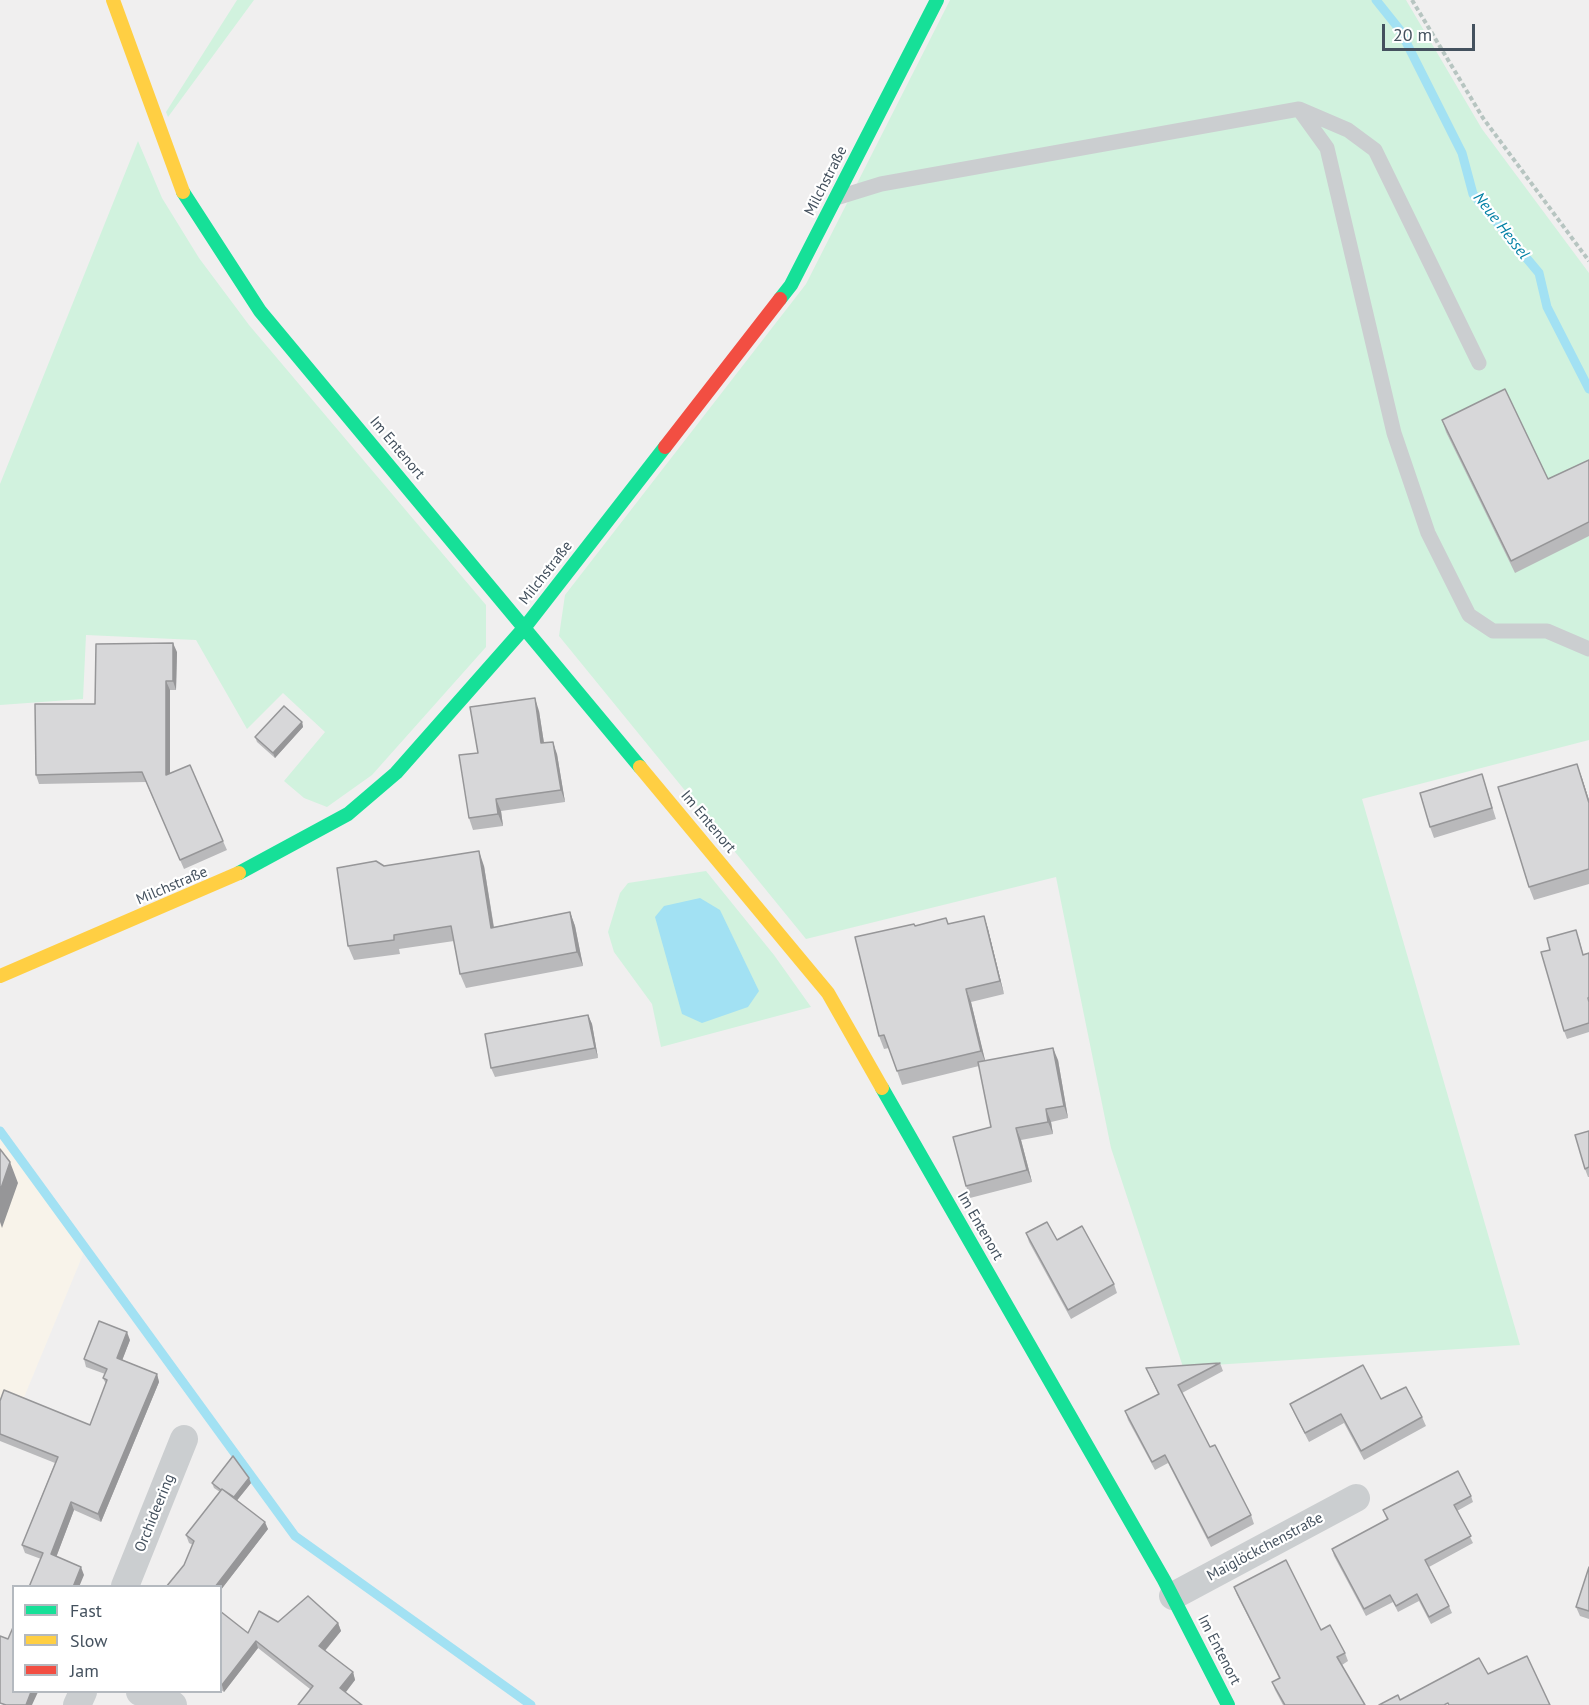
<!DOCTYPE html>
<meta charset="utf-8">
<style>
body{margin:0}
#map{position:relative;width:1589px;height:1705px;overflow:hidden;background:#f0efef;font-family:"PT Sans",sans-serif}
canvas{display:block}
.legend{position:absolute;left:12px;top:1585px;width:210px;height:108px;box-sizing:border-box;background:#fff;border:2px solid #b4b9bf;margin:0;padding:8px 10px;list-style:none;font-size:18px;color:#44515e}
.legend li{display:flex;align-items:center;gap:12px;height:30px}
.legend b{width:30px;border:2px solid #b4b9bf}
.scale{position:absolute;left:1382px;top:24px;width:93px;height:27px;box-sizing:border-box;border:3px solid #44515e;border-top:0;padding-left:8px;font-size:18px;line-height:21px;white-space:nowrap;color:#44515e;-webkit-text-stroke:4px #fff;paint-order:stroke}
</style>
<div id="map">
<canvas width="1589" height="1705"></canvas>
<ul class="legend">
<li><b style="height:8px;background:#16e098"></b>Fast</li>
<li><b style="height:8px;background:#ffcf43"></b>Slow</li>
<li><b style="height:8px;background:#f24e42"></b>Jam</li>
</ul>
<div class="scale">20 m</div>
</div>
<script>
const ctx = document.querySelector('canvas').getContext('2d');
ctx.lineJoin = 'round';
function paint(path, color) { ctx.fillStyle = color; ctx.fill(path, 'evenodd'); }
const shape = rows => new Path2D(rows.map(r => 'M' + r).join(''));
function stroke(path, color, width, dash) { ctx.strokeStyle = color; ctx.lineWidth = width; ctx.lineCap = dash ? 'butt' : 'round'; ctx.setLineDash(dash || []); ctx.stroke(path); }
function write(font, color, halo, rows, align = 'center') {
  ctx.font = font + ' "PT Sans",sans-serif'; ctx.lineWidth = 4.5; ctx.setLineDash([]); ctx.textBaseline = 'middle'; ctx.strokeStyle = halo; ctx.fillStyle = color; for (const [text, x, y, turn = 0] of rows) {
    ctx.save(); ctx.translate(x, y); ctx.rotate((+turn || 0) * Math.PI / 180); ctx.textAlign = isNaN(turn) ? turn : align; if (halo) ctx.strokeText(text, 0, 0); ctx.fillText(text, 0, 0); ctx.restore();
  }
}
const commercial = shape([
 [0,1137,84,1252,13,1424,0,1419]
]);
const green = shape([
 [237,0,254,0,168,117,166,112],
 [950,0,1406,0,1482,129,1589,273,1589,740,1362,799,1520,1345,1183,1367,1111,1148,1056,877,806,939,559,636,565,595,806,284],
 [138,141,162,198,199,258,249,325,486,605,486,647,372,775,327,807,304,798,284,781,325,732,283,693,247,729,196,640,86,635,83,699,0,705,0,484],
 [706,871,774,955,811,1007,661,1047,652,1004,614,952,608,932,620,893,628,883]
]);
const water = shape([
 [700,898,720,910,759,991,748,1007,702,1023,682,1014,655,917,664,906]
]);
const stream = shape([
 [1376,0,1400,30,1462,153,1473,194,1539,273,1547,307,1589,389],
 [0,1131,295,1536,531,1705]
]);
const path = shape([
 [1412,0,1483,118,1589,261]
]);
const lane = shape([
 [1301,112,1327,148,1394,433,1428,533,1469,615,1493,631,1547,631,1589,649],
 [839,197,881,184,1299,109,1348,130,1375,150,1479,363]
]);
const street = shape([
 [125,1586,184,1439],
 [1173,1596,1356,1498],
 [140,1692,173,1705],
 [77,1705,83,1692]
]);
const fast = shape([
 [183,192,260,311,640,767],
 [780,299,791,285,937,0],
 [239,873,348,814,396,773,525,627,665,447],
 [882,1088,1164,1580,1228,1705]
]);
const slow = shape([
 [113,0,183,192],
 [640,767,828,993,882,1088],
 [0,976,239,873]
]);
const jam = shape([
 [665,447,780,299]
]);
const wall = shape([
 [1442,420,1548,479,1589,460,1589,536,1515,573,1446,432],
 [177,652,176,690,170,690,170,774,223,841,227,850,184,869,146,782,39,784,36,775,95,704],
 [539,711,544,743,557,754,565,802,501,811,503,826,473,830,469,818,478,753],
 [302,722,303,727,275,758,257,742,255,737],
 [1482,774,1496,819,1434,838,1430,827],
 [1582,778,1589,800,1589,884,1534,900,1529,887],
 [484,866,494,927,570,912,575,926,583,966,466,988,460,974,454,941,399,949,400,954,354,960,348,946],
 [984,916,988,929,1004,994,971,1002,985,1061,1058,1060,1068,1118,1051,1122,1053,1134,1021,1140,1032,1182,970,1198,966,1186,991,1127,979,1066,902,1085,889,1048,884,1049,879,1036,915,926,948,924],
 [1579,938,1583,954,1589,953,1589,1032,1567,1039,1564,1031,1550,950],
 [588,1015,592,1024,598,1058,495,1077,491,1068],
 [1589,1131,1589,1177,1588,1177,1585,1169],
 [1026,1233,1057,1240,1114,1284,1117,1293,1071,1319,1029,1242],
 [130,1340,122,1360,157,1374,159,1382,101,1522,74,1510,56,1557,84,1575,25,1553,22,1545,55,1463,0,1441,0,1401,90,1425,106,1384,103,1378,105,1374,86,1367,84,1359],
 [1220,1363,1223,1371,1182,1393,1210,1447,1251,1515,1254,1524,1211,1547,1168,1463,1155,1470,1128,1420,1125,1411,1158,1394,1146,1368],
 [1381,1399,1422,1417,1426,1426,1364,1460,1344,1423,1309,1442,1294,1413,1290,1404],
 [212,1483,251,1483,237,1500,268,1529,220,1591,220,1587,184,1565,193,1545,189,1543,186,1535,220,1492,214,1488],
 [1471,1496,1473,1502,1457,1511,1473,1543,1429,1567,1449,1606,1452,1613,1431,1624,1419,1601,1398,1612,1393,1602,1366,1616,1334,1556,1332,1549,1387,1520,1383,1510],
 [1589,1567,1589,1619,1580,1616,1576,1607],
 [1234,1587,1321,1630,1345,1653,1348,1661,1342,1665,1365,1705,1283,1705,1275,1690,1272,1682,1279,1678,1237,1595],
 [220,1611,248,1633,278,1622,338,1623,341,1631,325,1651,353,1672,355,1680,345,1692,310,1689,258,1648,224,1692,220,1689]
]);
const shadedWall = shape([
 [173,643,177,652,176,690,173,681],
 [166,681,170,690,170,784,166,775],
 [535,698,539,711,546,756,541,743],
 [302,722,303,727,275,758,273,753],
 [553,742,557,754,565,802,561,790],
 [1577,764,1582,778,1589,800,1589,803],
 [496,799,501,811,503,826,498,814],
 [479,851,484,866,496,942,491,928],
 [570,912,575,926,583,966,577,952],
 [984,916,988,929,1004,994,1000,981],
 [966,989,971,1002,986,1064,981,1051],
 [588,1015,592,1024,598,1058,595,1048],
 [1053,1048,1058,1060,1068,1118,1064,1106],
 [1046,1109,1051,1122,1053,1134,1048,1122],
 [1016,1128,1021,1140,1032,1182,1027,1170],
 [10,1162,18,1183,2,1228,0,1222,0,1191],
 [127,1332,130,1340,120,1366,117,1358],
 [157,1374,159,1382,101,1522,98,1514],
 [249,1478,251,1483,235,1503,233,1499],
 [71,1502,74,1510,54,1563,51,1554],
 [265,1522,268,1529,220,1591,220,1587,215,1587],
 [81,1567,84,1575,79,1587,73,1587],
 [338,1623,341,1631,322,1654,319,1646],
 [256,1641,258,1648,224,1692,222,1685],
 [353,1672,355,1680,343,1696,340,1688],
 [31,1692,38,1692,32,1705,26,1705]
]);
const building = shape([
 [1505,389,1548,479,1589,460,1589,522,1511,561,1442,420,1505,389],
 [173,643,173,681,166,681,166,775,190,765,223,841,180,860,142,772,36,775,35,704,95,704,96,644,173,643],
 [535,698,541,743,553,742,561,790,496,799,498,814,469,818,459,755,478,753,470,707,535,698],
 [284,706,302,722,273,753,255,737,284,706],
 [1577,764,1589,803,1589,869,1529,887,1498,787,1577,764],
 [1482,774,1492,808,1430,827,1420,793,1482,774],
 [479,851,491,928,570,912,577,952,460,974,451,926,394,935,394,940,348,946,337,868,376,861,384,866,479,851],
 [984,916,1000,981,966,989,981,1051,897,1071,884,1035,879,1036,855,937,914,924,915,926,946,918,948,924,984,916],
 [1576,930,1583,955,1589,953,1589,997,1588,998,1589,1002,1589,1023,1564,1031,1541,952,1550,950,1547,938,1576,930],
 [588,1015,595,1048,491,1068,485,1034,588,1015],
 [1053,1048,1064,1106,1046,1109,1048,1122,1016,1128,1027,1170,966,1186,953,1137,991,1127,978,1062,1053,1048],
 [1589,1131,1589,1167,1585,1169,1575,1135,1589,1131],
 [0,1149,10,1162,0,1191,0,1149],
 [1047,1222,1057,1240,1082,1226,1114,1284,1068,1310,1026,1233,1047,1222],
 [99,1321,127,1332,117,1358,157,1374,98,1514,71,1502,51,1554,81,1567,73,1587,29,1587,43,1553,22,1545,58,1457,0,1434,0,1401,4,1390,90,1425,107,1380,103,1378,107,1369,84,1359,99,1321],
 [1220,1363,1178,1385,1210,1447,1215,1445,1251,1515,1208,1538,1165,1455,1152,1462,1125,1411,1159,1394,1146,1368,1220,1363],
 [1363,1365,1381,1399,1406,1387,1422,1417,1361,1451,1341,1414,1305,1433,1290,1404,1363,1365],
 [233,1456,249,1478,234,1497,222,1489,221,1490,212,1483,233,1456],
 [1458,1471,1471,1496,1454,1505,1471,1536,1425,1560,1449,1606,1429,1617,1417,1594,1396,1606,1390,1595,1364,1609,1332,1549,1388,1519,1383,1510,1458,1471],
 [222,1489,265,1522,215,1587,166,1587,184,1565,194,1541,186,1535,222,1489],
 [1286,1560,1321,1630,1330,1625,1345,1653,1337,1657,1365,1705,1285,1705,1272,1682,1280,1678,1234,1587,1286,1560],
 [1589,1567,1589,1611,1576,1607,1589,1567],
 [308,1596,338,1623,319,1646,353,1672,340,1688,362,1705,298,1705,313,1686,256,1641,222,1685,220,1684,220,1611,248,1633,259,1611,278,1622,308,1596],
 [14,1625,14,1692,31,1692,26,1705,6,1705,0,1703,0,1636,8,1639,14,1625],
 [1527,1656,1550,1705,1449,1705,1448,1703,1444,1705,1379,1705,1398,1695,1400,1700,1479,1658,1488,1674,1527,1656]
]);
const streetNames = [
 ["Milchstraße",826,181,-63],
 ["Im Entenort",397,448,50],
 ["Milchstraße",546,573,-52],
 ["Im Entenort",708,822,50],
 ["Milchstraße",172,886,-23],
 ["Im Entenort",980,1226,60],
 ["Orchideering",155,1513,-68],
 ["Maiglöckchenstraße",1265,1547,-28],
 ["Im Entenort",1219,1650,63]
];
const waterNames = [
 ["Neue Hessel",1501,226,52]
];
paint(commercial, '#f8f3ea');
paint(green, '#d1f2de');
paint(water, '#a2e1f3');
stroke(stream, '#a2e1f3', 9);
stroke(path, '#b7c5c1', 4, [4.5, 3]);
stroke(lane, '#cbced0', 15);
stroke(street, '#cbced0', 28);
stroke(fast, '#16e098', 14);
stroke(slow, '#ffcf43', 14);
stroke(jam, '#f24e42', 14);
paint(wall, '#b9b9bb');
paint(shadedWall, '#969698');
paint(building, '#d7d7d9');
stroke(building, '#969698', 1.5);
write('15px', '#44515e', '#fff', streetNames);
write('italic 16px', '#0280a5', '#fff', waterNames);
</script>
